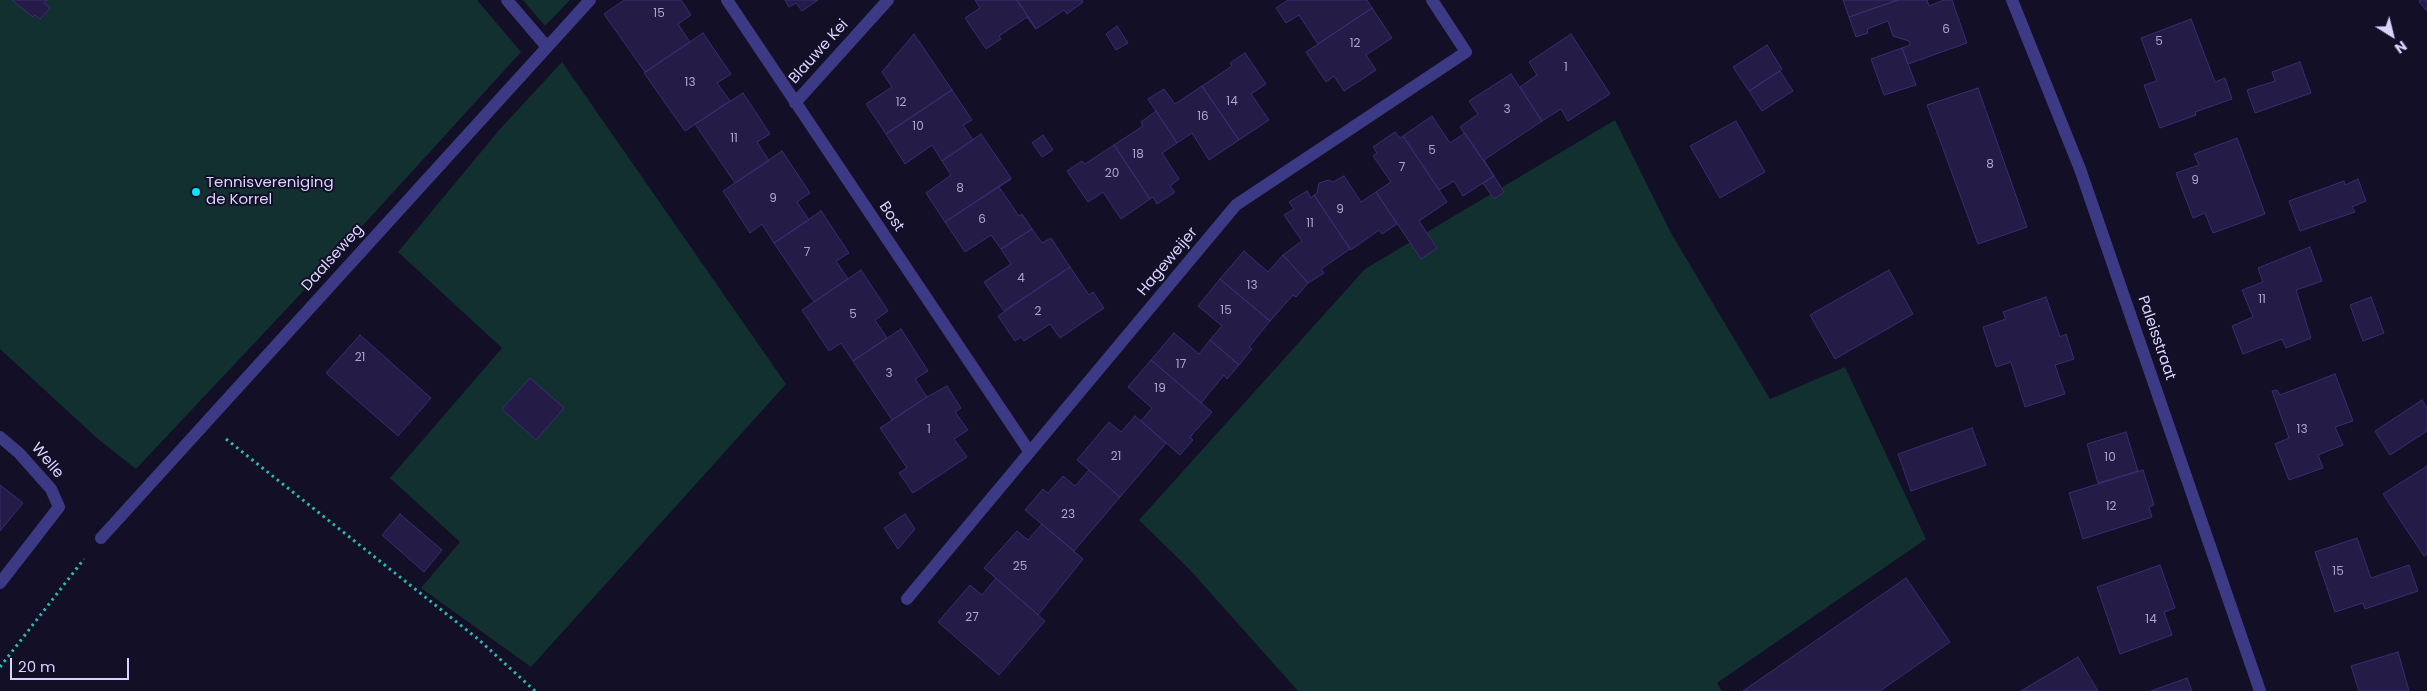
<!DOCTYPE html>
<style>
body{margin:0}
#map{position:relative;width:2427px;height:691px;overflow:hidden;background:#130f26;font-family:Poppins,sans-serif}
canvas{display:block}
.north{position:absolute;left:2367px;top:10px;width:50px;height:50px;-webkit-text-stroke:4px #130f26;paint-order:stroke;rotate:144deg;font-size:14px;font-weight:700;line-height:20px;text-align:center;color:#d9d4ff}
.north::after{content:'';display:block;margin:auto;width:18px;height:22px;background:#d9d4ff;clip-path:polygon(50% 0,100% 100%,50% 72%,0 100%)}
.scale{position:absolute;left:10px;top:658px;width:119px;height:22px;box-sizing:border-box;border:2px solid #d9d4ff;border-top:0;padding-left:6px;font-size:15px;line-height:18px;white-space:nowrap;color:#d9d4ff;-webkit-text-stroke:4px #130f26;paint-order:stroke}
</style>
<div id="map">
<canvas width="2427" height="691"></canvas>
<div class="north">N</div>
<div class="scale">20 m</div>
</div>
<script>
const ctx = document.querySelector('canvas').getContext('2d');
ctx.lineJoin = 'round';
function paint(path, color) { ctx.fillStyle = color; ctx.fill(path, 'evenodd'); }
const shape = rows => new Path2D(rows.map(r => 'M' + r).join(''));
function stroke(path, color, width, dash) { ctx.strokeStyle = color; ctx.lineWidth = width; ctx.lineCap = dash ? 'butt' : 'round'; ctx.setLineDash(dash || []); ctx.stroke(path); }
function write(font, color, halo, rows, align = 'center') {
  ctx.font = font + ' Poppins,sans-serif'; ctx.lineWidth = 4; ctx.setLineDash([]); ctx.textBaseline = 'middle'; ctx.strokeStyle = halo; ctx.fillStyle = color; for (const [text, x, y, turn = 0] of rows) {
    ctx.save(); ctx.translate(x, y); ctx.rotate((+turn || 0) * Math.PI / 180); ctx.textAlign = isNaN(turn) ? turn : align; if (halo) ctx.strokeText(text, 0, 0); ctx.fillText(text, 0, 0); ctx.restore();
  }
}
const green = shape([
 [0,0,477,0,521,52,294,301,136,469,98,439,0,349],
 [523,0,570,0,545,26],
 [562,62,786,384,531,667,421,588,460,542,390,478,502,348,398,252,500,129],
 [1615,120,1671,233,1770,399,1845,367,1926,539,1717,683,1722,691,1298,691,1191,571,1139,520,1365,269]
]);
const building = shape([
 [12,0,47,0,44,3,50,8,40,19,35,15,33,17,12,0],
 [624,0,681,0,691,15,678,24,690,42,645,72,604,14,624,0],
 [785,0,818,0,802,11,796,3,789,7,785,0],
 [975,0,1017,0,1036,29,1027,17,999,36,1001,39,986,49,965,18,980,8,975,0],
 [1017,0,1082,0,1083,2,1067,14,1064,10,1036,29,1017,0],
 [1288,0,1367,0,1372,8,1318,44,1299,15,1286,23,1276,8,1288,0],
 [1843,0,1898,0,1849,17,1843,0],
 [1898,0,1927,0,1929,6,1944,0,1952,0,1967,43,1908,64,1902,48,1910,45,1909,41,1893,36,1888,21,1867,29,1868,33,1856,37,1849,17,1898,0],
 [2420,0,2427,0,2427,11,2419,2,2420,0],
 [1372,8,1392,38,1366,55,1376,70,1344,91,1334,76,1326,82,1306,52,1372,8],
 [2191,19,2215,82,2225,78,2232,99,2195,112,2196,115,2160,128,2144,85,2157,81,2141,38,2191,19],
 [1117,26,1128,43,1116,50,1106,34,1117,26],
 [703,33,731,74,717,83,730,101,685,131,644,73,703,33],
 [914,34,952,90,886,134,866,104,892,87,882,72,914,34],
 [1571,34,1610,94,1568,121,1561,109,1542,121,1520,87,1537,75,1529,62,1571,34],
 [1767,45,1782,69,1749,91,1733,67,1767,45],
 [1902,48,1916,85,1884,95,1871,59,1902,48],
 [1245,53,1266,84,1251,94,1269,120,1239,140,1202,86,1232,66,1230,63,1245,53],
 [2300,62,2311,93,2255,113,2247,90,2275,81,2272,72,2300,62],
 [1780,71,1793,91,1762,111,1749,91,1780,71],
 [1511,74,1542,121,1484,160,1494,176,1460,127,1478,114,1469,101,1511,74],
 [1202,86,1239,140,1209,160,1192,133,1177,143,1148,99,1164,89,1175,104,1202,86],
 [1978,88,2027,227,1978,244,1927,105,1978,88],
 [952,90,972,120,963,125,973,140,942,161,932,145,905,164,886,134,952,90],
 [743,93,770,134,757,142,769,161,735,183,695,124,743,93],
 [1156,111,1177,143,1162,153,1179,179,1170,186,1175,192,1157,204,1153,197,1150,199,1114,145,1143,126,1141,122,1156,111],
 [1432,116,1450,143,1465,133,1494,176,1463,196,1454,181,1439,190,1403,136,1432,116],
 [1736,121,1765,172,1720,198,1690,146,1736,121],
 [1395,132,1400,138,1403,136,1447,202,1419,221,1437,248,1421,259,1376,192,1391,182,1373,156,1377,153,1373,147,1395,132],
 [981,134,1011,178,945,222,926,193,951,175,942,161,981,134],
 [1043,135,1053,150,1042,157,1032,143,1043,135],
 [2237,138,2265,214,2213,233,2205,213,2193,218,2176,173,2199,165,2194,154,2237,138],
 [1114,145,1150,199,1121,219,1103,192,1088,202,1067,171,1082,161,1085,164,1114,145],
 [782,151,810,193,797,202,809,220,774,243,762,224,750,233,723,191,782,151],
 [1344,176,1361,202,1376,192,1397,224,1382,234,1379,230,1351,250,1314,195,1317,193,1319,183,1329,180,1333,182,1344,176],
 [1494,176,1504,192,1494,199,1483,183,1494,176],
 [1011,179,999,187,1019,216,1022,214,1032,229,1001,249,991,235,965,252,945,222,1011,179],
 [2358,179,2366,201,2352,207,2355,212,2300,231,2289,201,2344,181,2345,185,2358,179],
 [1307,191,1311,198,1314,195,1350,249,1321,269,1324,273,1308,283,1283,255,1302,241,1284,215,1294,209,1289,202,1307,191],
 [821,211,849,253,836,261,848,279,814,302,774,243,821,211],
 [1032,229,1042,243,1051,238,1070,267,1004,311,984,282,1011,264,1001,249,1032,229],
 [2310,247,2322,281,2296,290,2311,338,2286,348,2282,339,2243,354,2232,326,2253,317,2242,290,2263,282,2258,268,2310,247],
 [1244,251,1268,272,1283,255,1308,283,1296,297,1293,295,1270,321,1220,279,1244,251],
 [1070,267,1089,295,1093,292,1104,308,1060,338,1050,324,1024,341,1021,337,1015,341,998,316,1070,267],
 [861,270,888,311,875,320,887,338,853,361,841,343,829,351,802,310,861,270],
 [1889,270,1913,314,1835,359,1810,315,1889,270],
 [1220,279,1270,321,1249,347,1252,349,1239,365,1210,340,1222,326,1198,306,1220,279],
 [2046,297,2060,337,2066,334,2074,359,2055,365,2065,394,2025,407,2011,362,1996,367,1983,327,2006,319,2003,312,2046,297],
 [2371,297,2384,333,2363,341,2350,305,2371,297],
 [901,329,928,371,915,379,927,397,892,420,853,361,901,329],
 [1174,333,1199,354,1210,340,1239,365,1227,379,1224,375,1201,403,1151,360,1174,333],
 [360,335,431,398,398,436,326,373,360,335],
 [1151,360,1212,412,1190,437,1193,440,1180,455,1141,421,1152,408,1128,387,1151,360],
 [2335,374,2353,421,2335,427,2343,445,2318,455,2323,468,2289,480,2275,444,2289,438,2272,391,2277,390,2280,395,2335,374],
 [530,378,564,408,536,440,502,409,530,378],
 [947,386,961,408,955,412,968,430,954,439,967,457,913,493,899,473,907,468,880,428,927,397,947,386],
 [2422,400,2427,408,2427,431,2390,455,2375,431,2422,400],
 [1135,416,1166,443,1120,497,1077,460,1109,422,1121,432,1135,416],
 [1972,428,1986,465,1911,491,1898,454,1972,428],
 [2126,432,2138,471,2098,483,2087,444,2126,432],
 [2427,466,2427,554,2424,556,2383,494,2427,466],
 [1089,470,1120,497,1074,551,1025,510,1043,489,1048,493,1063,476,1075,486,1089,470],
 [2143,470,2154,505,2149,507,2152,517,2083,539,2069,493,2143,470],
 [0,485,23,503,0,531,0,485],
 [400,514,442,550,424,572,382,535,400,514],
 [905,514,915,529,898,549,884,528,905,514],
 [1042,524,1083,559,1038,615,984,568,1017,531,1028,540,1042,524],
 [2357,538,2371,578,2409,565,2418,591,2365,609,2363,603,2335,612,2315,552,2357,538],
 [2160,565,2175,608,2164,612,2172,635,2120,654,2097,587,2160,565],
 [996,578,1045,621,999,675,938,622,970,585,982,595,996,578],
 [1906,578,1950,642,1880,691,1743,691,1906,578],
 [2398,652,2409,691,2359,691,2351,666,2398,652],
 [2078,657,2098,691,2021,691,2078,657],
 [2187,678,2192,691,2151,691,2159,688,2187,678]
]);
const path = shape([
 [226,439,478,639,535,691],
 [0,667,84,559]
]);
const minor = shape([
 [507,0,547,47],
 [727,0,1029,451],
 [2012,0,2080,169,2260,691],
 [795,103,888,0],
 [0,437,19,453,51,489,59,507,0,583],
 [101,538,590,0],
 [907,599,1236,205,1466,52,1432,0]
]);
const markers = [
 [196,192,5,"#00e5ff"]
];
const numberNames = [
 ["15",659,14],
 ["6",1946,30],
 ["5",2159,42],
 ["12",1355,44],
 ["1",1566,68],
 ["13",690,83],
 ["14",1232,102],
 ["12",901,103],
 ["3",1507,110],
 ["16",1203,117],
 ["10",918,127],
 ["11",734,139],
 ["5",1432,151],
 ["18",1138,155],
 ["8",1990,165],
 ["7",1402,168],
 ["20",1112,174],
 ["9",2195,181],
 ["8",960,189],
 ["9",773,199],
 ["9",1340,210],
 ["6",982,220],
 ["11",1310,224],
 ["7",807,253],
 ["4",1021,279],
 ["13",1252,286],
 ["11",2262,300],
 ["15",1226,311],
 ["2",1038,312],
 ["5",853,315],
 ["21",360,358],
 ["17",1181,365],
 ["3",889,374],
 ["19",1160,389],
 ["1",929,430],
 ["13",2302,430],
 ["21",1116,457],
 ["10",2110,458],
 ["12",2111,507],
 ["23",1068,515],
 ["25",1020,567],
 ["15",2338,572],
 ["27",972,618],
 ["14",2151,620]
];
const streetNames = [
 ["Blauwe Kei",819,52,-48],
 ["Bost",891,217,56],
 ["Daalseweg",333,258,-48],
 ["Hageweijer",1168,262,-50],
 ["Paleisstraat",2156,338,71],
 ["Welle",47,461,50]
];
const poiNames = [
 ["Tennisvereniging",206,183],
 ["de Korrel",206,200]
];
paint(green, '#12302f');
paint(building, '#241b47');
stroke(building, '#3b2d73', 1);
stroke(path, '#2fb8b0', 3, [2.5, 4]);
stroke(minor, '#3d3a85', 12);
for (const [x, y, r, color] of markers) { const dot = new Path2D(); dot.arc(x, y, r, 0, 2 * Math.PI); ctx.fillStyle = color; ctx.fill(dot); stroke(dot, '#130f26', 2); }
write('12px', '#aca6d1', null, numberNames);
write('15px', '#d9d4ff', '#130f26', streetNames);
write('15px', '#d9d4ff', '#130f26', poiNames, 'left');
</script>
